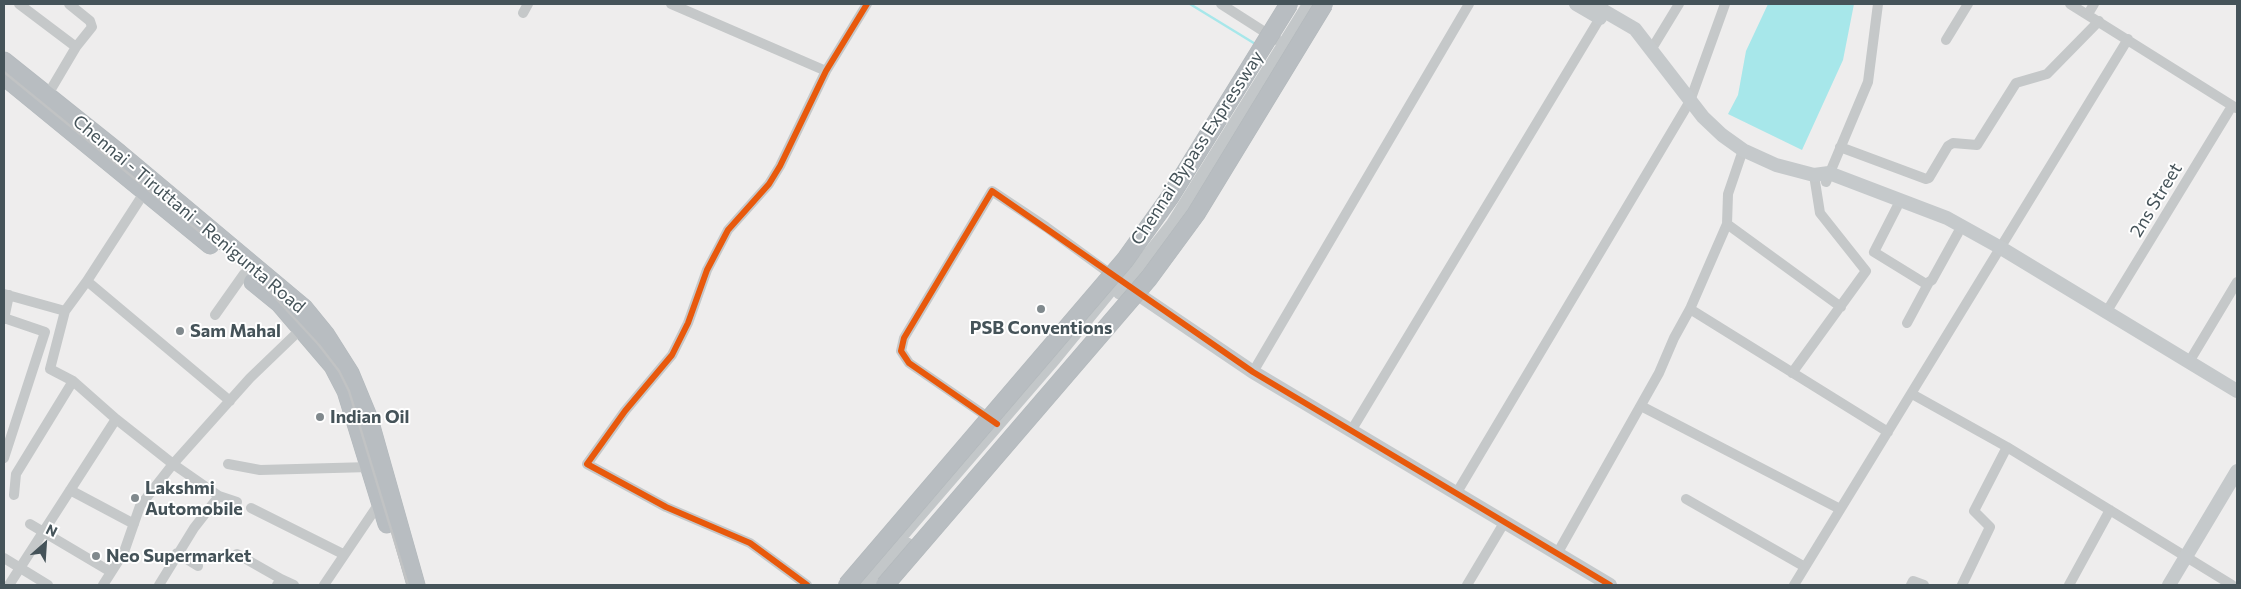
<!DOCTYPE html>
<style>
body{margin:0}
#map{position:relative;width:2241px;height:589px;overflow:hidden;background:#eeeded;font-family:Commissioner,sans-serif}
canvas{display:block}
.frame{position:absolute;inset:0;border:5px solid #455359;pointer-events:none}
.north{position:absolute;left:20px;top:519px;width:50px;height:50px;-webkit-text-stroke:4px #fff;paint-order:stroke;rotate:26deg;font-size:14px;font-weight:700;line-height:20px;text-align:center;color:#455359}
.north::after{content:'';display:block;margin:auto;width:18px;height:22px;background:#455359;clip-path:polygon(50% 0,100% 100%,50% 72%,0 100%)}
</style>
<div id="map">
<canvas width="2241" height="589"></canvas>
<div class="frame"></div>
<div class="north">N</div>
</div>
<script>
const ctx = document.querySelector('canvas').getContext('2d');
ctx.lineJoin = 'round';
function paint(path, color) { ctx.fillStyle = color; ctx.fill(path, 'evenodd'); }
const shape = rows => new Path2D(rows.map(r => 'M' + r).join(''));
function stroke(path, color, width, dash) { ctx.strokeStyle = color; ctx.lineWidth = width; ctx.lineCap = dash ? 'butt' : 'round'; ctx.setLineDash(dash || []); ctx.stroke(path); }
function write(font, color, halo, rows, align = 'center') {
  ctx.font = font + ' Commissioner,sans-serif'; ctx.lineWidth = 4; ctx.setLineDash([]); ctx.textBaseline = 'middle'; ctx.strokeStyle = halo; ctx.fillStyle = color; for (const [text, x, y, turn = 0] of rows) {
    ctx.save(); ctx.translate(x, y); ctx.rotate((+turn || 0) * Math.PI / 180); ctx.textAlign = isNaN(turn) ? turn : align; if (halo) ctx.strokeText(text, 0, 0); ctx.fillText(text, 0, 0); ctx.restore();
  }
}
const water = shape([
 [1768,4,1854,4,1843,60,1802,150,1728,114,1738,95,1746,51]
]);
const stream = shape([
 [1190,4,1257,45]
]);
const street = shape([
 [19,4,76,47],
 [671,4,826,71],
 [1221,4,1285,45],
 [2070,4,2236,108],
 [523,13,528,4],
 [2088,14,2094,4],
 [1946,40,1968,4],
 [1651,50,1679,4],
 [47,96,76,47,92,27,90,21,69,4],
 [1840,147,1926,179,1929,178,1948,146,1953,143,1977,145,2016,83,2047,74,2099,21],
 [1826,182,1868,82,1878,4],
 [144,193,87,281,65,311,50,369,73,381,116,419,173,464,219,496,237,502],
 [1897,207,1874,252,1926,284,1932,280,1958,233],
 [1727,224,1841,307],
 [87,281,230,401],
 [4,294,65,311],
 [1690,309,1888,432],
 [2107,311,2232,106],
 [215,315,244,274],
 [4,319,9,295],
 [1907,323,1928,284],
 [2189,362,2237,282],
 [1253,372,1469,4],
 [1792,373,1866,271,1820,213,1814,175],
 [1912,394,2007,447,2232,585],
 [1641,406,1840,509],
 [992,420,909,363,901,351,904,338,992,191,1046,227,1116,278],
 [1351,431,1600,18],
 [4,458,45,332,4,318],
 [228,464,260,470,370,467],
 [70,490,134,524],
 [1456,494,1690,101,1725,4],
 [14,495,16,474,73,381],
 [1686,499,1805,567],
 [251,508,343,554],
 [30,524,111,572],
 [177,553,198,566],
 [237,554,281,579],
 [1557,554,1659,373,1674,338,1690,309,1727,224,1728,194,1743,150],
 [4,558,48,585],
 [9,585,116,419],
 [103,585,124,552,140,506,173,464,250,378,302,328],
 [159,585,194,528,219,496],
 [277,585,281,579,294,585],
 [324,585,380,502],
 [807,585,750,543,666,507,587,464,625,411,672,355,688,323,707,270,728,230,769,184,780,166,826,71,867,4],
 [1467,585,1504,523],
 [1794,585,2128,39],
 [1911,585,1913,581,1924,585],
 [1962,585,1990,527,1974,511,2007,447],
 [2069,585,2110,510]
]);
const secondary = shape([
 [1576,4,1600,18],
 [1592,4,1635,29,1703,117,1722,135,1743,150,1776,165,1814,175,1829,173,1947,218,2001,248,2237,391],
 [1129,288,1253,372,1610,585],
 [2169,585,2237,471]
]);
const primary = shape([
 [1120,292,1173,225,1310,4],
 [858,585,1054,358,1121,276],
 [873,585,907,545]
]);
const highway = shape([
 [4,61,119,153,304,308,326,335,350,373,369,419,416,585],
 [6,78,210,245],
 [253,282,280,304,333,366,346,391,387,524]
]);
const rail = shape([
 [4,72,260,281,319,345,339,371,349,391,408,585]
]);
const highwayBridge = shape([
 [847,585,1125,260,1170,197,1289,4],
 [885,585,1149,278,1196,214,1324,4]
]);
const cycleway = shape([
 [997,424,909,363,901,351,904,338,992,191,1253,372,1610,585],
 [807,585,750,543,666,507,587,464,625,411,672,355,688,323,707,270,728,230,769,184,780,166,826,71,867,4]
]);
const markers = [
 [1041,309,5,"#80898d"],
 [180,331,5,"#80898d"],
 [320,417,5,"#80898d"],
 [135,498,5,"#80898d"],
 [96,556,5,"#80898d"]
];
const streetNames = [
 ["Chennai Bypass Expressway",1197,148,-57],
 ["2ns Street",2156,200,-59],
 ["Chennai - Tiruttani - Renigunta Road",189,214,40]
];
const poiNames = [
 ["PSB Conventions",1041,328,"center"],
 ["Sam Mahal",190,331],
 ["Indian Oil",330,417],
 ["Lakshmi",145,488],
 ["Automobile",145,509],
 ["Neo Supermarket",106,556]
];
paint(water, '#a7e7ea');
stroke(stream, '#a7e7ea', 2.5);
stroke(highway, '#b3b9bc', 19);
stroke(street, '#c5c8c9', 10);
stroke(secondary, '#c5c9cb', 14);
stroke(primary, '#c3c7c9', 15);
stroke(highway, '#b8bdc1', 18);
stroke(rail, '#c1c3c4', 2.5);
stroke(highwayBridge, '#b3b9bc', 19, []);
stroke(highwayBridge, '#b8bdc1', 18);
stroke(cycleway, '#e8590c', 6);
for (const [x, y, r, color] of markers) { const dot = new Path2D(); dot.arc(x, y, r, 0, 2 * Math.PI); ctx.fillStyle = color; ctx.fill(dot); stroke(dot, '#fff', 2); }
write('18px', '#455359', '#fff', streetNames);
write('bold 18px', '#455359', '#fff', poiNames, 'left');
</script>
